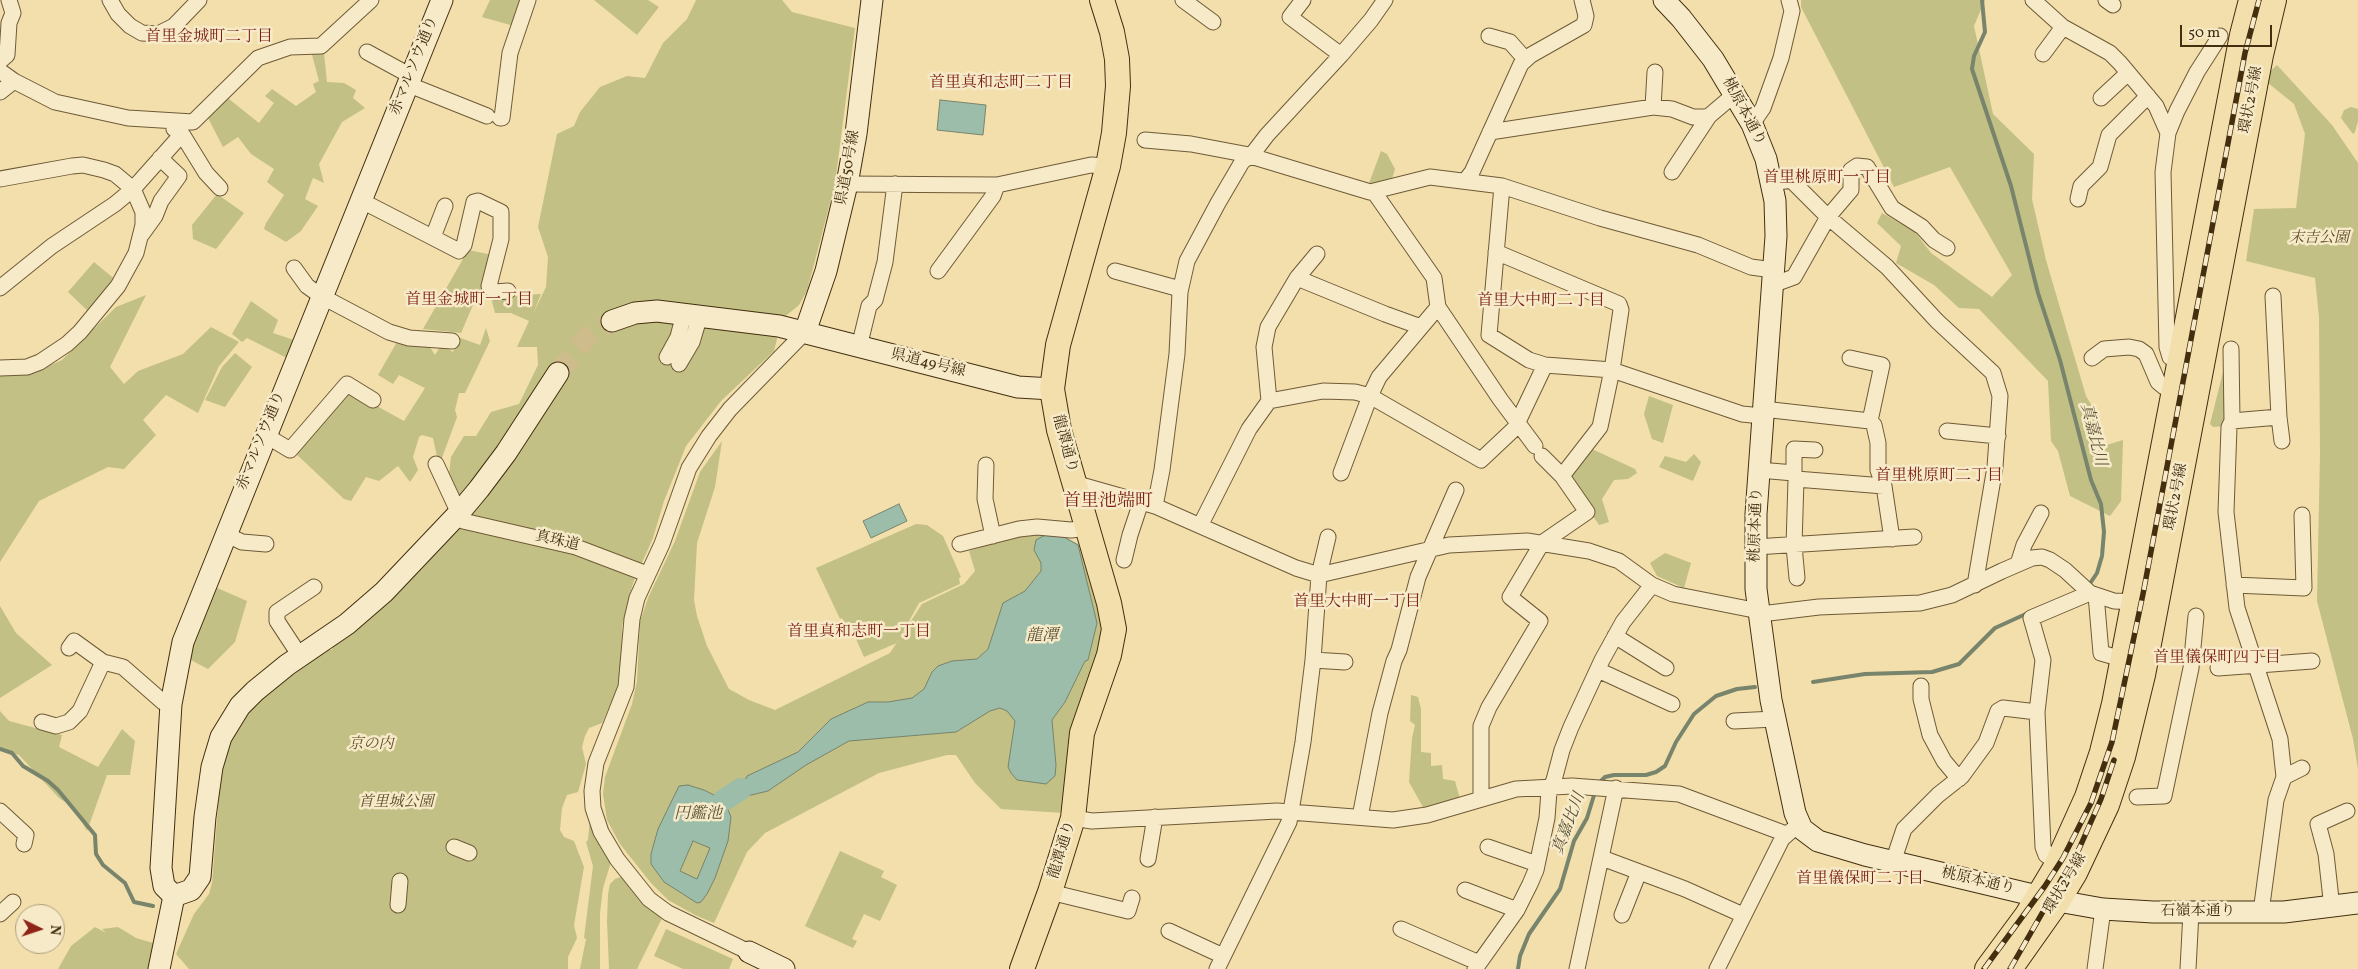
<!DOCTYPE html>
<meta charset="utf-8">
<style>
body{margin:0}
#map{position:relative;width:2358px;height:969px;overflow:hidden;background:#f2dfab;font-family:Vollkorn,serif}
canvas{display:block}
.north{position:absolute;left:15px;top:904px;width:50px;height:50px;box-sizing:border-box;background:#f7eac8;border:1px solid #af9f7e;border-radius:50%;rotate:94deg;font-size:14px;font-weight:700;line-height:20px;text-align:center;color:#432e10}
.north::after{content:'';display:block;margin:auto;width:18px;height:22px;background:#8f2418;clip-path:polygon(50% 0,100% 100%,50% 72%,0 100%)}
.scale{position:absolute;left:2180px;top:25px;width:92px;height:22px;box-sizing:border-box;border:2px solid #432e10;border-top:0;padding-left:6px;font-size:15px;line-height:18px;white-space:nowrap;color:#432e10;-webkit-text-stroke:4px #f7eac8;paint-order:stroke}
</style>
<div id="map">
<canvas width="2358" height="969"></canvas>
<div class="north">N</div>
<div class="scale">50 m</div>
</div>
<script>
const ctx = document.querySelector('canvas').getContext('2d');
ctx.lineJoin = 'round';
function paint(path, color) { ctx.fillStyle = color; ctx.fill(path, 'evenodd'); }
const shape = rows => new Path2D(rows.map(r => 'M' + r).join(''));
function stroke(path, color, width, dash) { ctx.strokeStyle = color; ctx.lineWidth = width; ctx.lineCap = dash ? 'butt' : 'round'; ctx.setLineDash(dash || []); ctx.stroke(path); }
function write(font, color, halo, rows, align = 'center') {
  ctx.font = font + ' Vollkorn,"Noto Serif JP",serif'; ctx.lineWidth = 5; ctx.setLineDash([]); ctx.textBaseline = 'middle'; ctx.strokeStyle = halo; ctx.fillStyle = color; for (const [text, x, y, turn = 0] of rows) {
    ctx.save(); ctx.translate(x, y); ctx.rotate((+turn || 0) * Math.PI / 180); ctx.textAlign = isNaN(turn) ? turn : align; if (halo) ctx.strokeText(text, 0, 0); ctx.fillText(text, 0, 0); ctx.restore();
  }
}
const green = shape([
 [490,0,521,0,514,26,482,17],
 [594,0,648,0,659,7,637,35],
 [696,0,782,0,792,12,855,28,835,184,807,291,799,305,782,319,774,351,721,401,686,446,664,501,653,538,633,583,622,626,621,680,602,723,589,728,585,736,582,747,586,764,578,792,567,795,562,808,560,830,564,837,574,841,584,867,574,925,577,938,568,957,568,969,189,969,176,954,194,914,209,894,212,883,220,782,231,736,255,703,324,649,332,650,334,642,464,518,448,482,451,457,464,436,476,436,491,412,519,404,538,365,537,347,517,347,529,321,511,313,495,313,491,298,541,294,533,314,546,287,548,257,538,227,557,134,574,126,580,112,600,87,627,76,645,78,663,43,687,19],
 [1801,0,1985,0,1974,26,1993,114,2034,154,2032,199,2046,260,2086,396,2099,418,2097,448,2123,440,2121,501,2110,516,2070,496,2058,451,2051,441,2048,381,1979,309,1959,308,1934,285,1896,263,1901,246,1877,223,1882,213,1915,232,1931,253,1992,297,2012,275,1950,167,1894,187,1801,7],
 [311,51,324,53,327,82,344,83,356,90,353,98,365,108,342,122,319,164,324,183,313,178,305,199,318,206,301,231,286,242,264,229,266,223,284,195,267,182,274,169,251,154,238,137,223,147,206,114,224,95,259,123,274,103,265,96,272,89,296,106,316,92,313,84,319,81],
 [2277,65,2332,125,2358,163,2358,769,2353,739,2317,601,2320,454,2319,317,2315,278,2246,261,2254,209,2296,208,2305,134,2294,104,2267,82,2268,73],
 [2351,107,2358,109,2358,121,2355,132,2353,134,2341,118,2344,110],
 [1381,151,1387,154,1395,169,1391,182,1368,186],
 [217,194,244,213,216,249,193,239,192,225],
 [468,250,493,255,482,292,473,305,461,333,423,329],
 [94,262,117,281,91,314,68,292],
 [146,295,110,367,124,384,138,371,183,354,211,327,239,342,219,366,198,413,166,395,143,420,156,435,124,469,108,467,39,501,0,562,0,375,28,375,62,360,116,307],
 [251,301,278,320,273,333,294,340,287,358,247,338,242,342,232,334],
 [486,328,490,341,465,393,459,393,455,410,457,417,439,466,433,438,422,435,419,437,413,457,418,470,410,482,398,466,379,481,366,477,351,501,344,499,293,451,346,389,404,421,425,388,399,375,393,384,378,375,397,342,428,344,435,355,441,345,453,352,458,337,480,345],
 [235,353,252,367,225,407,205,400,222,367],
 [2224,368,2226,426,2213,427,2210,424],
 [1649,396,1673,405,1663,443,1652,439,1644,414],
 [722,441,715,487,697,543,694,600,697,616,707,646,729,689,749,700,775,710,890,653,922,604,964,584,975,571,969,551,1023,533,1058,533,1078,544,1100,614,1101,636,1067,772,1063,801,1064,813,1001,809,975,783,956,755,947,755,879,773,765,833,747,852,714,923,695,915,668,900,651,883,620,844,607,820,603,794,605,777,632,704,637,681,640,622,648,598,675,541,700,472],
 [1592,449,1635,469,1637,473,1628,479,1614,480,1602,499,1609,522,1599,525,1569,480],
 [1694,454,1701,462,1693,481,1659,467,1665,456,1686,462],
 [916,524,927,525,943,536,961,577,959,578,960,584,919,603,897,643,864,657,852,630,848,631,842,618,840,619,816,568],
 [1665,553,1691,563,1684,588,1657,576,1650,563],
 [215,587,247,601,235,642,208,669,189,659,193,641],
 [0,606,16,633,52,665,0,698],
 [1411,695,1418,697,1421,709,1421,752,1431,753,1431,766,1442,765,1443,779,1455,781,1460,799,1424,809,1409,782,1412,738,1415,725,1410,721],
 [0,711,9,721,62,735,59,747,98,767,122,729,135,741,130,775,107,775,87,831,74,808,59,798,19,755,0,749],
 [590,818,611,862,603,888,600,913,600,969,580,969,586,939,584,938,593,866,586,842,588,840],
 [840,851,884,871,881,877,897,885,880,921,864,914,852,939,857,941,853,948,805,926],
 [621,877,625,877,663,916,637,969,609,969,607,921,608,894,610,884,615,879],
 [95,927,106,933,102,929,118,927,136,938,153,943,149,969,58,969,71,946],
 [666,929,733,959,729,969,683,969,654,956]
]);
const water = shape([
 [940,100,986,105,983,135,937,130,940,100],
 [899,504,907,521,871,538,863,521,899,504],
 [1057,533,1078,545,1097,623,1088,660,1085,661,1065,702,1052,720,1056,765,1055,776,1046,784,1017,780,1011,773,1008,767,1015,721,1007,711,1000,708,990,711,956,732,849,741,806,765,768,791,747,796,744,793,741,789,747,776,798,752,831,719,868,702,888,702,912,698,924,689,932,672,938,666,952,661,977,659,988,649,1003,603,1025,591,1041,571,1041,563,1034,550,1036,540,1047,534,1057,533],
 [688,785,704,790,724,800,731,817,728,841,715,878,707,894,701,902,697,903,664,882,651,864,651,854,658,829,679,786,688,785],
 [693,841,710,848,697,879,680,871,693,841]
]);
const stream = shape([
 [1982,0,1985,32,1974,56,1972,69,2011,186,2038,293,2060,360,2091,480,2101,504,2104,532,2102,556,2097,573,2089,585],
 [1813,682,1865,674,1932,672,1959,664,1995,628,2028,613],
 [0,749,12,753,23,766,48,781,58,790,95,835,96,854,103,865,125,883,134,902,153,906],
 [1598,784,1605,777,1614,775,1646,775,1656,772,1665,766,1676,742,1694,714,1716,696,1737,689,1755,687],
 [1518,969,1520,956,1529,934,1560,889,1574,841,1587,818,1595,792]
]);
const river = shape([
 [724,800,741,789]
]);
const secondaryTunnel = shape([
 [558,373,587,337,612,321]
]);
const street = shape([
 [110,0,118,14,130,26,142,33,158,34,174,26,199,0],
 [1183,0,1213,22],
 [1303,0,1290,17,1341,55],
 [2033,0,2063,27,2110,53,2120,63,2156,106,2168,133],
 [2106,0,2113,5],
 [1489,36,1510,42,1525,59],
 [367,52,411,76],
 [2043,54,2063,27],
 [0,61,7,55,9,23,13,13,9,0],
 [0,71,14,81,55,102,128,118,193,122,258,58,290,47,321,46,371,0],
 [407,84,487,116],
 [0,92,14,81],
 [2101,98,2128,73],
 [1653,107,1655,72],
 [500,118,502,118,510,53,528,0],
 [1752,124,1763,108,1781,58,1792,11,1789,0],
 [174,129,182,134,206,173,220,188],
 [1490,132,1653,107,1672,109,1693,117,1704,117,1709,116,1735,94],
 [1145,140,1191,144,1244,154,1370,192,1430,177,1502,186,1600,218,1698,245,1751,267,1773,270],
 [1672,172,1709,116],
 [0,179,72,166,83,165,104,170,115,174,133,189,143,212,143,225,136,253,118,286,80,332,67,344,40,362,27,367,0,368],
 [1465,181,1472,172,1521,64,1531,55,1584,25,1586,16,1582,0],
 [1772,183,1791,180,1828,217,1851,190,1851,170,1857,166,1867,167,1892,208,1922,227,1934,240,1947,248],
 [847,184,997,185,1091,165,1108,166],
 [1502,186,1489,335,1529,360,1545,365,1612,370,1742,414,1762,416],
 [1374,192,1434,278,1438,307,1500,399,1535,446],
 [2078,199,2081,186,2100,167,2109,135,2148,96],
 [360,200,459,251,464,245,474,202,478,201,501,212,501,239,489,286,495,292,508,291],
 [142,234,155,216,161,201,179,176,160,158],
 [433,237,445,206],
 [1496,252,1619,304,1621,310,1612,370,1600,427,1562,476],
 [294,268,307,286,321,296,389,332,409,338,452,341],
 [938,271,993,196,997,185],
 [1115,271,1180,289],
 [1297,278,1385,314,1421,327],
 [1772,285,1794,277,1828,217,1887,267,1937,321,1993,373,2000,396,1995,467,1975,585],
 [0,288,52,246,115,204,133,189,182,134],
 [859,347,869,306,875,300,885,262,895,184],
 [2231,349,2232,421],
 [667,357,678,337,684,314],
 [2092,358,2104,349,2129,347,2139,349,2146,354,2158,382,2164,387,2174,390],
 [2179,359,2170,357,2167,347,2163,172,2168,133,2177,111,2197,72,2220,36],
 [679,364,692,342,700,315],
 [1269,401,1323,391,1355,392,1370,396,1379,377,1438,307],
 [1763,409,1870,421,1882,365,1850,358],
 [2279,417,2282,441],
 [1947,431,1998,436],
 [265,435,290,450,347,384,373,400],
 [436,464,456,507],
 [986,465,985,499,993,536],
 [1759,470,1794,473,1796,479,1884,486,1878,470,1878,443,1874,425,1870,421],
 [1341,473,1370,396,1481,460,1515,428,1545,365],
 [1794,473,1794,449,1815,450],
 [1796,479,1794,546,1797,578],
 [1074,483,1155,506,1296,568,1319,575,1449,545,1527,541,1589,551,1619,561,1652,585,1673,594,1769,613,1819,607,1920,603,1952,595,2002,571,2032,558,2042,557,2050,560,2065,570,2090,593,2114,601,2141,602],
 [1884,486,1892,539],
 [1155,506,1162,470,1177,354,1180,292,1187,261,1218,203,1242,162,1254,152,1267,135,1341,55,1371,20,1385,0],
 [463,521,576,547,647,574],
 [1201,524,1249,429,1269,401,1264,347,1268,327,1297,278,1317,254],
 [225,534,242,542,266,544],
 [960,544,1019,529,1037,527,1071,530,1088,528],
 [1755,547,1914,537],
 [1124,560,1130,535,1141,502],
 [2018,564,2024,545,2041,513],
 [2234,585,2304,588,2302,515],
 [2096,595,2101,653,2122,659],
 [1615,636,1666,668],
 [69,648,74,641,103,662],
 [300,656,277,621,277,612,314,587],
 [1313,660,1345,662],
 [2218,668,2312,661],
 [1598,670,1672,704],
 [1921,686,1921,699,1930,735,1944,761,1959,779],
 [1734,721,1775,719],
 [42,722,56,726,69,722,80,711,103,662,123,667,163,702,171,704],
 [2284,777,2302,768],
 [2137,797,2164,796,2191,668,2196,616],
 [1481,798,1481,726,1489,707,1540,621,1510,597,1542,543,1587,512,1562,476,1542,456],
 [0,811,26,835,24,844],
 [1360,817,1380,713,1394,661,1399,650,1418,577,1456,490],
 [1073,818,1092,821,1277,811,1393,820,1427,815,1516,789,1572,786,1679,794,1786,834],
 [454,847,469,853],
 [1488,847,1537,864],
 [1602,858,1685,889,1743,915],
 [1148,859,1155,817],
 [1893,862,1904,829,1938,795,1962,776,1986,743,1998,711,2003,708,2037,712],
 [2057,863,2046,855,2043,847,2037,712,2043,660,2031,618,2090,593],
 [1465,890,1517,910],
 [1050,892,1128,911,1132,898],
 [398,905,400,881],
 [2332,908,2326,854,2318,824,2347,811],
 [2261,912,2276,800,2284,777,2280,739,2237,608,2226,512,2229,427,2232,421,2279,417,2273,296],
 [0,914,13,902],
 [1622,915,1639,872],
 [1401,929,1479,963],
 [1169,931,1223,956],
 [749,952,668,913,649,899,617,859,601,832,593,808,592,791,596,763,626,687,632,619,637,598,662,544,689,468,709,436,730,409,805,332],
 [1217,969,1289,822,1303,742,1313,660,1319,575,1328,537],
 [1475,969,1517,910,1530,884,1536,870,1547,818,1549,791,1554,780,1562,750,1571,727,1602,660,1623,622,1652,585],
 [1577,969,1616,788],
 [1717,969,1782,839,1792,830],
 [2095,969,2103,909],
 [2188,969,2191,912]
]);
const secondary = shape([
 [1664,0,1681,18,1713,59,1752,124,1766,159,1775,201,1776,236,1756,514,1756,589,1771,700,1795,813,1802,829,1818,841,1865,855,2058,901,2103,909,2153,912,2284,912,2358,903],
 [612,321,635,313,657,311,779,326,1018,387,1052,389],
 [805,332,826,271,847,184,856,134,872,0],
 [174,896,164,886,161,868,171,704,183,642,442,0],
 [174,896,191,890,200,877,205,817,212,767,221,737,240,706,255,691,287,665,347,624,384,592,459,513,479,489,506,453,558,373],
 [749,952,784,969],
 [159,969,174,896]
]);
const primary = shape([
 [1022,969,1050,892,1073,818,1082,733,1109,655,1114,629,1109,603,1059,430,1052,389,1058,345,1108,166,1114,133,1118,86,1117,59,1112,32,1102,0],
 [1987,969,2027,915,2055,868,2087,797,2102,752,2114,704,2242,35,2251,0],
 [2010,969,2058,901,2075,873,2107,805,2123,757,2143,675,2261,55,2274,0]
]);
const rail = shape([
 [1984,969,2045,886,2063,858,2091,803,2112,742,2143,594,2245,53,2259,0],
 [2010,969,2079,849,2101,799,2114,760]
]);
const streetNames = [
 ["赤マルソウ通り",415,66,-68],
 ["環状2号線",2252,100,-79],
 ["桃原本通り",1743,112,62],
 ["県道50号線",849,168,-80],
 ["県道49号線",928,364,14],
 ["赤マルソウ通り",262,441,-68],
 ["龍潭通り",1064,444,75],
 ["環状2号線",2177,497,-79],
 ["桃原本通り",1757,525,-88],
 ["真珠道",557,542,13],
 ["龍潭通り",1063,850,-73],
 ["桃原本通り",1978,882,13],
 ["環状2号線",2066,884,-59],
 ["石嶺本通り",2198,912]
];
const parkNames = [
 ["末吉公園",2319,239],
 ["京の内",371,745],
 ["首里城公園",396,803]
];
const neighbourhoodNames = [
 ["首里金城町二丁目",209,38],
 ["首里真和志町二丁目",1001,84],
 ["首里桃原町一丁目",1827,179],
 ["首里金城町一丁目",469,301],
 ["首里大中町二丁目",1541,302],
 ["首里桃原町二丁目",1939,477],
 ["首里大中町一丁目",1357,603],
 ["首里真和志町一丁目",859,633],
 ["首里儀保町四丁目",2217,659],
 ["首里儀保町二丁目",1860,880]
];
const waterNames = [
 ["真嘉比川",2092,435,76],
 ["龍潭",1042,637],
 ["円鑑池",698,815],
 ["真嘉比川",1570,824,-69]
];
const quarterNames = [
 ["首里池端町",1108,503]
];
paint(green, '#c2c084');
paint(water, '#9bbda9');
stroke(water, '#78846c', 1);
stroke(stream, '#78846c', 4);
stroke(river, '#9bbda9', 22);
stroke(secondaryTunnel, '#cfbc8c', 21, [21, 11]);
stroke(street, '#6f5a37', 17);
stroke(secondary, '#432e10', 23);
stroke(primary, '#432e10', 26);
stroke(street, '#f7eac8', 15);
stroke(secondary, '#f7eac8', 21);
stroke(primary, '#f2dfab', 24);
stroke(rail, '#432e10', 5.5);
stroke(rail, '#f7eac8', 4, [11]);
write('15px', '#432e10', '#f7eac8', streetNames);
write('italic 15px', '#5c4b27', '#f7eac8', parkNames);
write('16px', '#7a1f14', '#f7eac8', neighbourhoodNames);
write('italic 16px', '#595236', '#f7eac8', waterNames);
write('18px', '#7a1f14', '#f7eac8', quarterNames);
</script>
